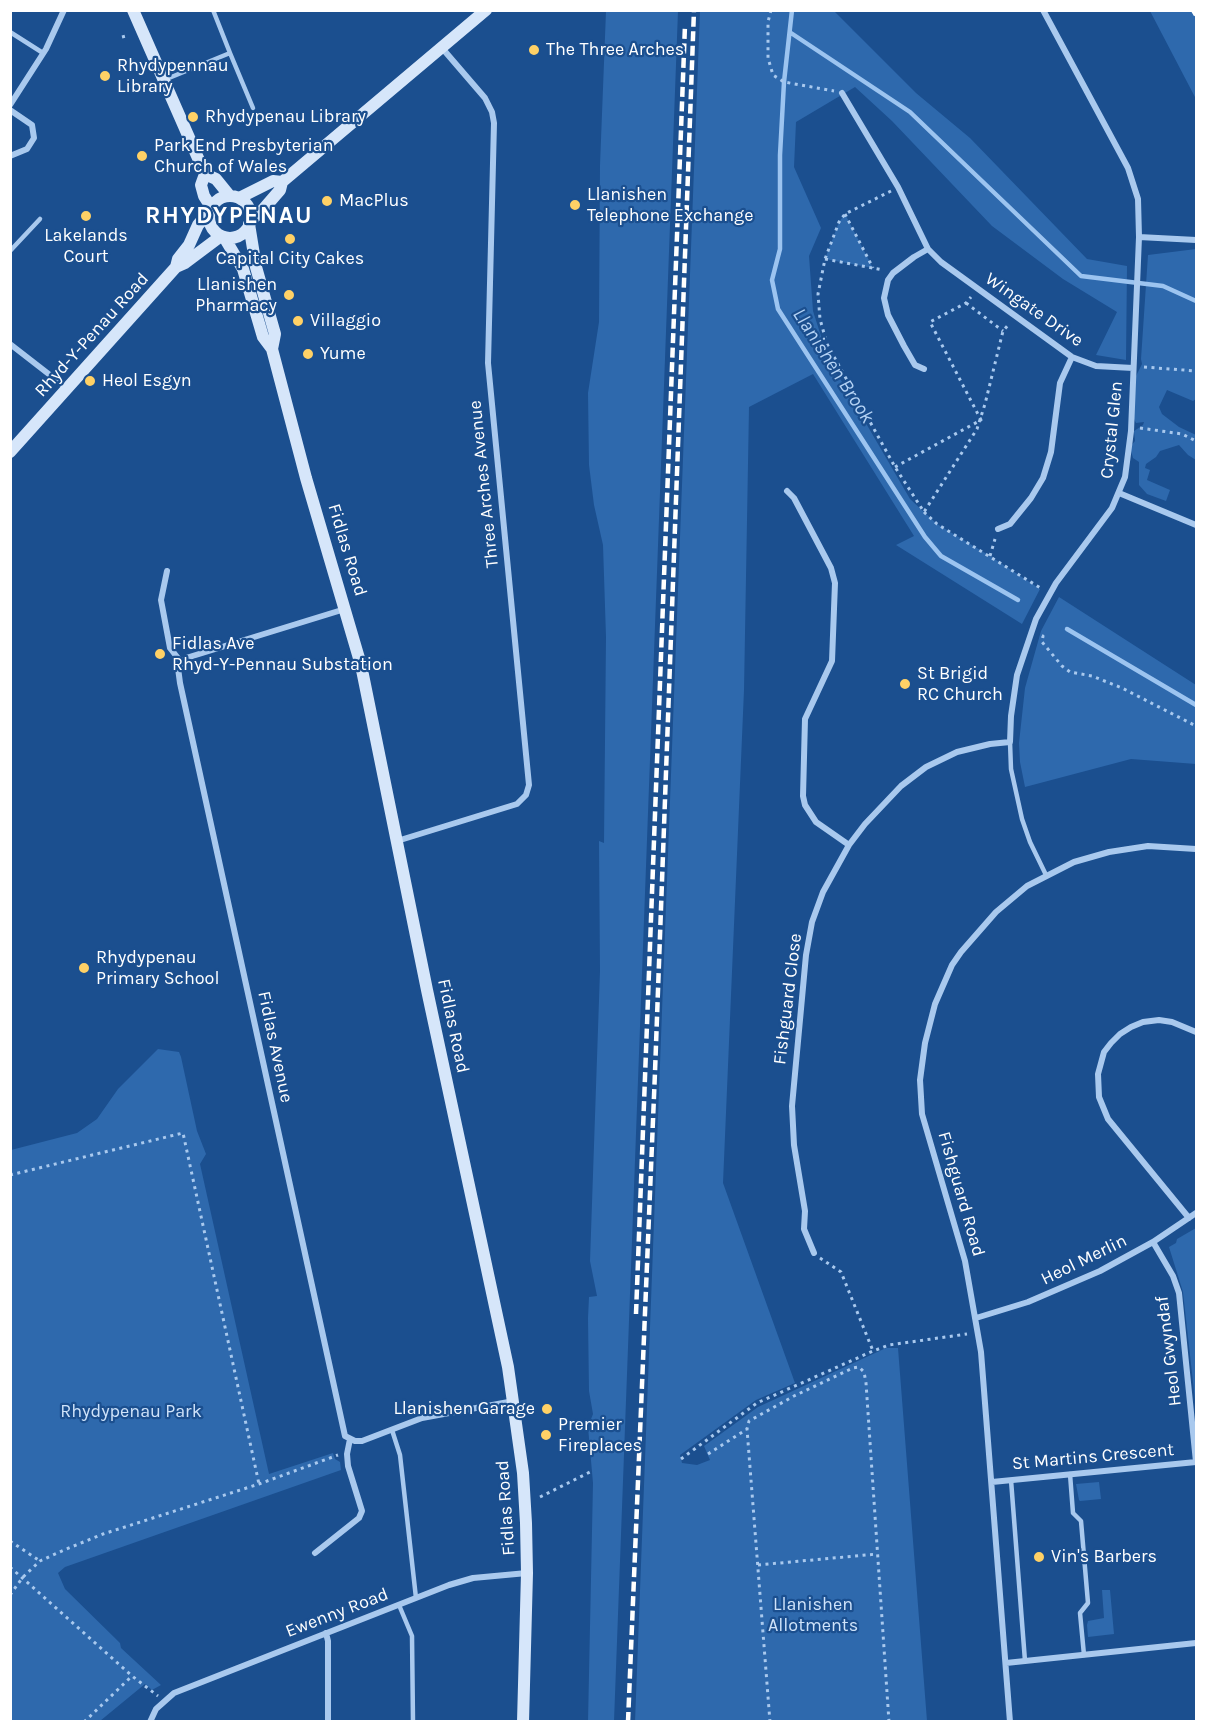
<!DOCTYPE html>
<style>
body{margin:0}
#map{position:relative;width:1207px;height:1732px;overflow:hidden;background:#1b4f8f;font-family:Karla,sans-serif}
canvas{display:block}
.frame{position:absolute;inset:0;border:12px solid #fff;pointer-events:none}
</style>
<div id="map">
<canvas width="1207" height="1732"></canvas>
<div class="frame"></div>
</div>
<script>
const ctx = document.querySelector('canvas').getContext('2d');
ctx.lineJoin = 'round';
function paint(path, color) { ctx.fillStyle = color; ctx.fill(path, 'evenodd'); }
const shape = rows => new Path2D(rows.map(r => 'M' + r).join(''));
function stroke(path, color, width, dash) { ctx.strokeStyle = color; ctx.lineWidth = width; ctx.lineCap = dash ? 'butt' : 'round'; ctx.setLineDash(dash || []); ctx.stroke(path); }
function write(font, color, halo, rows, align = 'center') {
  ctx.font = font + ' Karla,sans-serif'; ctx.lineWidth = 4.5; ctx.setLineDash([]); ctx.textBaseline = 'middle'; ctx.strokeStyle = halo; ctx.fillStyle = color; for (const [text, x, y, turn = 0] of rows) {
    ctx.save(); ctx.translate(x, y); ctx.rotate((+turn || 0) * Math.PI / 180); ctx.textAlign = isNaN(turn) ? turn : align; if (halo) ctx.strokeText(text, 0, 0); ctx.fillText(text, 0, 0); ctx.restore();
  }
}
const green = shape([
 [606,11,678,11,614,1721,588,1722,593,1483,588,1427,593,1414,589,1391,588,1318,589,1297,597,1296,590,1261,600,971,599,841,604,843,606,637,603,545,594,505,589,465,588,393,599,322,600,165],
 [700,11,834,11,916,93,970,138,1087,259,1127,266,1126,360,1096,355,1117,312,1063,279,992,226,892,121,855,87,796,122,794,167,821,228,809,256,813,311,828,358,910,499,937,524,990,556,1040,589,1022,624,896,545,914,536,813,374,749,407,744,690,723,1183,795,1383,756,1400,680,1455,682,1463,697,1465,710,1460,704,1446,758,1407,886,1348,898,1348,927,1721,635,1722],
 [1150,11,1196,11,1196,99],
 [845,214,873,268,825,259,839,222],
 [1196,249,1196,399,1193,401,1167,390,1159,407,1162,414,1179,427,1196,435,1196,460,1188,455,1179,445,1160,451,1156,457,1146,464,1145,468,1150,470,1147,480,1170,490,1166,501,1147,494,1139,485,1139,462,1133,458,1130,447,1135,441,1134,431,1143,425,1144,422,1136,423,1134,419,1134,380,1142,364,1141,359,1148,255],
 [1059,597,1196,685,1196,764,1131,759,1025,787,1020,762,1019,743,1025,688,1041,631],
 [158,1049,179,1052,181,1057,197,1131,206,1154,200,1164,269,1474,333,1453,335,1459,340,1462,341,1470,65,1567,58,1573,65,1589,120,1643,121,1648,161,1685,152,1690,145,1684,100,1721,11,1721,11,1150,77,1133,97,1119,118,1089],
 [1196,1228,1196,1409,1183,1292,1169,1247,1176,1243,1177,1239],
 [1099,1482,1101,1499,1080,1501,1079,1500,1076,1484],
 [1102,1590,1110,1590,1114,1634,1088,1637,1087,1625,1088,1621,1104,1618]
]);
const stream = shape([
 [792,10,784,82,780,155,780,249,772,280,778,309,925,537,941,556,1018,600],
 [791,33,910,112,1081,276,1163,286,1196,301],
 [1067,629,1196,705]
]);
const path = shape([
 [771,10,768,22,768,58,773,75,784,82,834,91],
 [122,37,126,36],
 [130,59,133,57],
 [891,191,845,214,839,222,825,259,818,294,820,319,827,344,895,467,924,512,977,429,985,404,1003,331,1009,324],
 [845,214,873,268],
 [825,259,883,270],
 [966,303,1003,331],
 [1144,367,1196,371],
 [1140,428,1182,434,1196,441],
 [895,467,981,420,930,322,966,303,971,297],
 [924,512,937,524,1042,589],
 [990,556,995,539],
 [1042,636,1043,636,1042,642,1062,666,1070,672,1092,676,1122,688,1196,726],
 [10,1175,183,1133,259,1484],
 [820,1258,841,1272,873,1351],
 [708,1454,747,1429],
 [681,1459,757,1403,873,1351,889,1345,967,1334],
 [540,1497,592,1471],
 [10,1541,40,1561],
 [758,1565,877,1554],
 [10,1567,132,1676,158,1696],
 [10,1595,23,1577,40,1561,64,1550,103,1534,259,1484,338,1455],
 [84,1722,132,1676],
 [770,1722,747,1429,749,1421,794,1396,853,1368,859,1367,864,1372,866,1383,889,1722]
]);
const lane = shape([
 [213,10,230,53],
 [10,32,43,53],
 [164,80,230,53,253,108],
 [10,251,40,219],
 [1010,742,1011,769,1022,819,1030,842,1046,875],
 [392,1430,400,1455,416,1598],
 [1070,1474,1073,1513,1081,1521,1088,1603,1080,1613,1084,1655],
 [1011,1480,1025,1661],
 [399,1605,412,1636,413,1722]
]);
const street = shape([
 [842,93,898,187,928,249],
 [10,105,46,49,64,10],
 [10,110,32,125,34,138,27,149,10,156],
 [1139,237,1196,240],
 [10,344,68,389],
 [924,369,915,365,904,346,888,315,884,298,888,280,893,273,914,257,928,249,941,262,1072,357,1096,366,1133,368],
 [787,491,794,498,831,568,835,583,832,661,805,719,803,796,805,805,816,822,849,845],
 [1119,493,1196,525],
 [998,529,1010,524,1031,498,1043,478,1051,452,1060,383,1072,357],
 [167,571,161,600,170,648,181,662],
 [345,609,186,658,178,668,180,683,345,1436,355,1441,362,1441,422,1418,514,1401],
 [397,841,517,804,526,795,529,785,488,363,494,123,492,112,485,98,442,48],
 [1189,1218,1108,1119,1099,1097,1098,1074,1104,1052,1111,1043,1120,1034,1131,1027,1143,1022,1159,1020,1172,1022,1196,1032],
 [1153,1242,1173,1276,1179,1293,1196,1462],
 [814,1253,804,1229,805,1211,794,1145,792,1106,806,955,812,922,823,892,849,845,865,824,901,786,926,767,957,752,990,744,1010,742,1011,716,1017,675,1036,619,1056,583,1112,508,1125,477,1131,431,1139,237,1138,199,1128,168,1043,10],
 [976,1318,1028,1302,1100,1271,1153,1242,1196,1213],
 [992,1482,1196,1462],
 [315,1553,359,1518,362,1511,348,1466,347,1454,350,1439],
 [326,1633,328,1641,328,1722],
 [1006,1663,1196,1643],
 [150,1722,156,1709,174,1693,449,1585,473,1578,527,1573],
 [1010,1722,981,1352,965,1261,922,1114,920,1080,925,1043,935,1004,952,965,961,952,996,912,1027,886,1074,862,1109,852,1148,846,1196,849]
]);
const secondary = shape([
 [133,10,205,174,216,179,229,195],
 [205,174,201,185,204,196,211,207],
 '209 217a21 21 0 1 1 42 0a21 21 0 1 1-42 0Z',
 [239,198,273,181,282,182],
 [250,220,260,213,280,190,282,182,486,10],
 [249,224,256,267,275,334,272,349,306,478,361,665,427,990,508,1367,523,1473,526,1523,527,1573,523,1722],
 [224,237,243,269,263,337,272,349],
 [176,267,185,263,221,236],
 [10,452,176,267,178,259,189,245,198,225,209,212]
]);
const rail = shape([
 [1193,10,1196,15],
 [636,1314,685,25],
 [628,1722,655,1072,694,10]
]);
const markers = [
 [534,50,6,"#ffd166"],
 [105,76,6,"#ffd166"],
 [193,117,6,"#ffd166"],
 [142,156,6,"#ffd166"],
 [327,201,6,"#ffd166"],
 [575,205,6,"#ffd166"],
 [86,216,6,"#ffd166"],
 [290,239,6,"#ffd166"],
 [289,295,6,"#ffd166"],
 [298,321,6,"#ffd166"],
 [308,354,6,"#ffd166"],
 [90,381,6,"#ffd166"],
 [160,654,6,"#ffd166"],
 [905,684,6,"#ffd166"],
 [84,968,6,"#ffd166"],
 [547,1409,6,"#ffd166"],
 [546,1435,6,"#ffd166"],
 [1039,1557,6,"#ffd166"]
];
const poiNames = [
 ["The Three Arches",546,50],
 ["Rhydypennau",117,66],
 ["Library",117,87],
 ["Rhydypenau Library",205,117],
 ["Park End Presbyterian",154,146],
 ["Church of Wales",154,167],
 ["Llanishen",587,195],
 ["Telephone Exchange",587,216],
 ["MacPlus",339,201],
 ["Lakelands",86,236,"center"],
 ["Court",86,257,"center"],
 ["Capital City Cakes",290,259,"center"],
 ["Llanishen",277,285,"right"],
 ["Pharmacy",277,306,"right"],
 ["Villaggio",310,321],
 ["Yume",320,354],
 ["Heol Esgyn",102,381],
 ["Fidlas Ave",172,644],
 ["Rhyd-Y-Pennau Substation",172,665],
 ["St Brigid",917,674],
 ["RC Church",917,695],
 ["Rhydypenau",96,958],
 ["Primary School",96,979],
 ["Llanishen Garage",535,1409,"right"],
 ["Premier",558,1425],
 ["Fireplaces",558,1446],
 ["Vin's Barbers",1051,1557]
];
const streetNames = [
 ["Wingate Drive",1034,310,35],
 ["Rhyd-Y-Penau Road",92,335,-48],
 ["Crystal Glen",1112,430,-84],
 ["Three Arches Avenue",484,484,-96],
 ["Fidlas Road",347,550,73],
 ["Fishguard Close",788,999,-83],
 ["Fidlas Road",453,1026,78],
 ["Fidlas Avenue",275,1047,78],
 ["Fishguard Road",961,1194,74],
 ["Heol Merlin",1084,1260,-26],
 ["Heol Gwyndaf",1169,1351,-97],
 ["St Martins Crescent",1093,1457,-5],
 ["Fidlas Road",506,1508,-94],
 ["Ewenny Road",337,1613,-21]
];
const parkNames = [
 ["Rhydypenau Park",131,1412],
 ["Llanishen",813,1605],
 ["Allotments",813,1626]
];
const waterNames = [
 ["Llanishen Brook",833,366,57]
];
const districtNames = [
 ["RHYDYPENAU",229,216]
];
paint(green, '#2e69ad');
stroke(stream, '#9cc4f0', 4.5);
stroke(path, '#a9c9ee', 3, [3, 4.5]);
stroke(lane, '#a9c9ee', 4.5);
stroke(street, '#a9c9ee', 6);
stroke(secondary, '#d6e6fa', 12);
stroke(rail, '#fff', 4.5, [10, 4.5]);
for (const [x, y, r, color] of markers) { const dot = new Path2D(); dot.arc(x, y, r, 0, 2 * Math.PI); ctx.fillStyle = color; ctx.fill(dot); stroke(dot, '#1b4f8f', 2); }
write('18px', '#fff', '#1b4f8f', poiNames, 'left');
write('18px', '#fff', '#1b4f8f', streetNames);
write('18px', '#cfe3fa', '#1b4f8f', parkNames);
write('italic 20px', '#b5d3f5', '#1b4f8f', waterNames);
ctx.letterSpacing = '1.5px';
write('bold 24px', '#fff', '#1b4f8f', districtNames);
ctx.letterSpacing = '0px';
</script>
